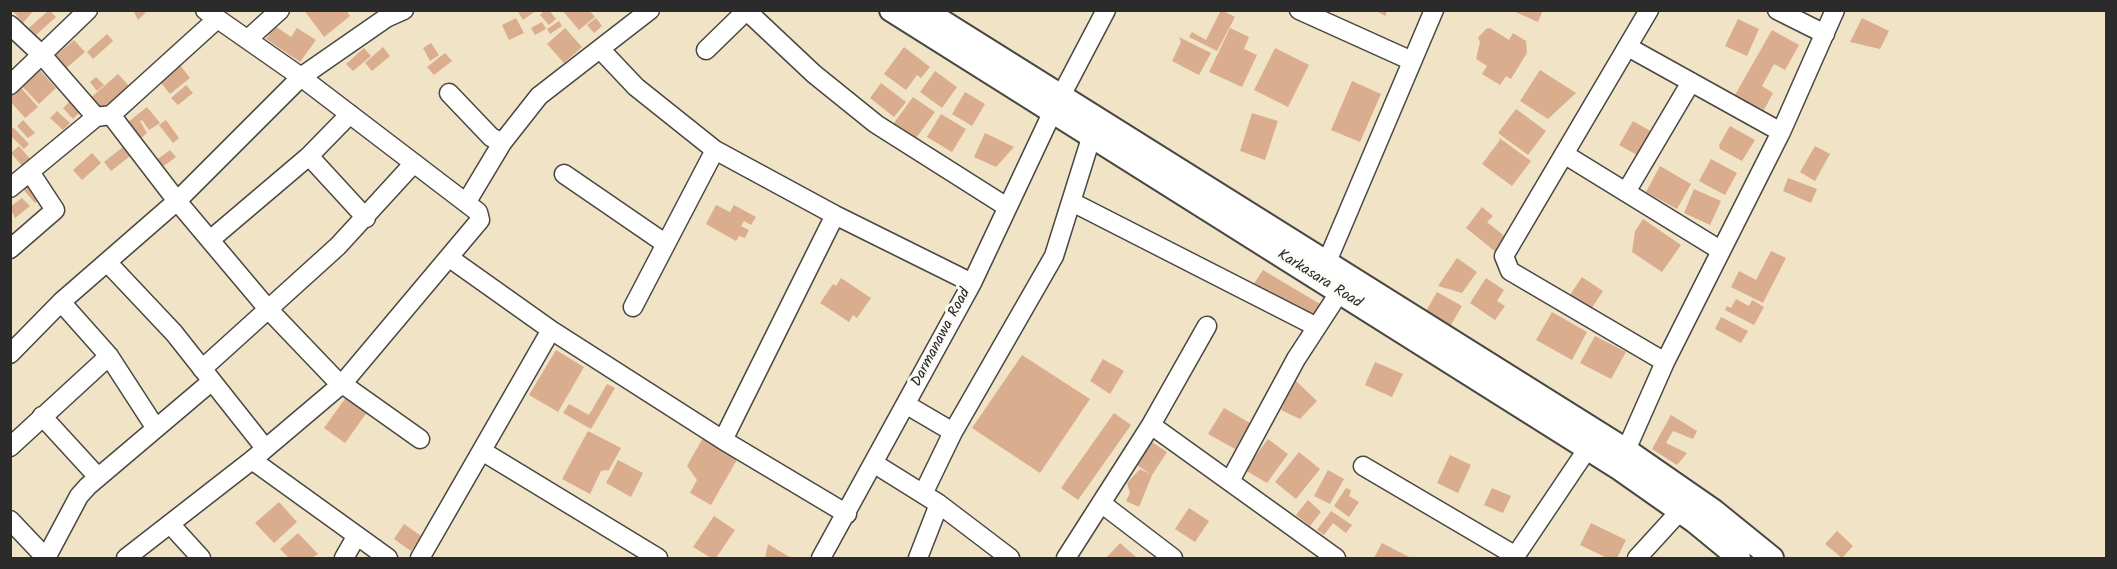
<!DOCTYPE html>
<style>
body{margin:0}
#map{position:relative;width:2117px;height:569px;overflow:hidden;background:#f1e3c6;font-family:Kalam,sans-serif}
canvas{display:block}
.frame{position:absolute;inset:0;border:12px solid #2b2b2b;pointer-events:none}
</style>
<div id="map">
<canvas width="2117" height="569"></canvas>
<div class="frame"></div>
</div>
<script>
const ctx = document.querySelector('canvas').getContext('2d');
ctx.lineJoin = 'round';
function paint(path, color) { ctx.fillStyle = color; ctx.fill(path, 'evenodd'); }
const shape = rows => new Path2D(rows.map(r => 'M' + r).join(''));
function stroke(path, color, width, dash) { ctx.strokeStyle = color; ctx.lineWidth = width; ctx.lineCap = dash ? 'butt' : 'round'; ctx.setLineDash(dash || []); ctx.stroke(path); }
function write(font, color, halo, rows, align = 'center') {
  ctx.font = font + ' Kalam,sans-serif'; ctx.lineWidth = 6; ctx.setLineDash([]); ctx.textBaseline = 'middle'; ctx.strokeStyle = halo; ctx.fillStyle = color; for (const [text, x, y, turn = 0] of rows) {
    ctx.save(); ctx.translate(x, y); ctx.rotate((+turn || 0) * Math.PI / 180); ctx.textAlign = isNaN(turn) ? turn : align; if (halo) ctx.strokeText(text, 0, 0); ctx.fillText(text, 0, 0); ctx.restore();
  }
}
const building = shape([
 [12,10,34,10,23,23],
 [49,10,56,17,36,35,29,28],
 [133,10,148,10,138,20],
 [304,10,346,10,350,16,324,37],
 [517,10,537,10,523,20],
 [545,10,549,10,556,19,549,25,540,15],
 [562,10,589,10,595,17,579,30],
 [1221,10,1235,17,1217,51,1189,37,1192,32,1206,40],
 [1374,10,1386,10,1386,16],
 [1511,10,1543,10,1538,22],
 [516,18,524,33,509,40,502,25],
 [596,18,602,26,594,33,587,25],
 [1862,18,1889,31,1880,49,1850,42],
 [1738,19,1759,29,1747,56,1725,46],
 [559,21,562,26,550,34,547,29],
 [542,22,546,29,535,35,531,28],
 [275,26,291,37,297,28,316,40,300,62,266,39],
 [565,28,582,47,564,63,547,44],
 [1230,28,1249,37,1244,49,1257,55,1242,87,1209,72],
 [1490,28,1509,40,1513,33,1526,41,1527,53,1511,79,1506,76,1500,85,1482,74,1487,66,1476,59,1480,42,1478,38,1486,29],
 [1772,30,1799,45,1785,70,1774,64,1762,86,1773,93,1764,110,1735,95],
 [107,34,113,41,93,59,87,52],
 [1179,37,1211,53,1199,75,1172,61,1181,42],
 [74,40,85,52,64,70,53,58],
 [431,43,439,55,430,61,423,48],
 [383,47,390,56,372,71,365,63],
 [904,47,930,67,921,78,917,75,906,90,884,74],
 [364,48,371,56,353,71,346,64],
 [1275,48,1309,65,1288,107,1254,90],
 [445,53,452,61,434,75,427,67],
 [177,61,190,78,170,94,157,78],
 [37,67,56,88,39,104,19,83],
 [1540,70,1576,93,1548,119,1520,101],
 [935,71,957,87,942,108,920,92],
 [118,74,130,87,100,113,88,100],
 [96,77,104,85,97,91,90,82],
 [1352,81,1381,94,1360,142,1331,130],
 [16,82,38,107,25,118,10,101,10,87],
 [881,83,906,102,894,117,870,98],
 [186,85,193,93,178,105,171,98],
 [965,92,985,104,972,126,952,114],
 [913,97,935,112,916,138,894,123],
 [70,101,81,111,73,119,63,108],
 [147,107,160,123,149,130,142,120,140,121,147,133,139,140,127,123],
 [1516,109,1546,131,1528,155,1498,133],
 [57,111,70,123,63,130,50,118],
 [1252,113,1278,121,1265,160,1240,151],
 [941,114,966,129,952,152,927,137],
 [23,120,35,133,28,138,17,126],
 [166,120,179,138,173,143,159,125],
 [1633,121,1654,133,1641,157,1619,145],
 [1730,126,1755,140,1742,161,1720,149,1719,145],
 [13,127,29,144,24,149,10,135],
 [985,133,1014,147,996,167,974,157],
 [1498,137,1531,161,1512,186,1482,164,1500,140],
 [19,146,32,161,24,168,11,153],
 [1815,146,1830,154,1815,181,1800,172],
 [123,147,130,156,111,171,104,162],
 [170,150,176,157,161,168,155,161],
 [92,153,101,163,82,180,73,170],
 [1711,159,1737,173,1725,195,1699,181],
 [1660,166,1691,184,1677,209,1646,192],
 [1788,178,1817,189,1811,203,1783,191],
 [28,182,41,198,35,203,21,187],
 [1694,189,1721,201,1710,225,1684,213],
 [22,198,30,206,15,218,10,207],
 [716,205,730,212,734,205,756,217,751,225,744,221,741,226,749,230,745,238,739,236,736,241,706,224],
 [1482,207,1493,216,1487,222,1508,239,1497,253,1466,228],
 [1643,219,1681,245,1662,272,1632,252,1635,231],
 [1771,251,1786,258,1763,303,1731,287,1739,271,1756,280],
 [1457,258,1477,272,1462,293,1438,286],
 [1263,270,1320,304,1310,320,1253,285],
 [1582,277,1603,291,1591,309,1570,295],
 [841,278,871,298,857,318,853,315,849,322,820,303,833,284,836,286],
 [1486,278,1504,290,1497,301,1505,306,1495,320,1470,303],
 [1437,292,1462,306,1451,325,1426,311],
 [1736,299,1749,306,1752,300,1764,307,1754,325,1725,310,1727,306,1731,308],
 [1552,312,1587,332,1572,360,1536,340],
 [1721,317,1748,331,1741,343,1715,329],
 [1595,336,1626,352,1611,379,1580,363],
 [556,350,584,367,558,412,529,395],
 [1022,355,1090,399,1040,473,972,428],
 [1103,359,1124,371,1110,394,1090,381],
 [1375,362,1403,374,1392,397,1365,385],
 [1295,380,1317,401,1300,419,1281,410],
 [607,384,615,388,591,429,563,413,569,404,589,415],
 [347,396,368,411,345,443,324,428],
 [1224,408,1250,423,1235,449,1208,434],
 [1114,413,1131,425,1078,500,1061,488],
 [1671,415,1697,431,1693,439,1673,431,1666,443,1687,453,1677,465,1652,449],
 [588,431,621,448,609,470,601,471,590,494,562,479],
 [703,438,738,458,711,505,690,493,697,480,687,466],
 [1268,439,1288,454,1267,483,1245,470],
 [1152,442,1167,452,1152,475,1137,465],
 [1299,452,1320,469,1296,499,1275,482],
 [1450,455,1471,465,1458,493,1437,483],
 [618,460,643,473,631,497,606,483],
 [1140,469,1152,475,1139,507,1126,501,1130,493,1127,483],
 [1328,470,1344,479,1330,504,1314,496],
 [1346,488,1351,490,1349,496,1359,502,1349,517,1334,506],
 [1492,488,1511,496,1503,513,1484,505],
 [1308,500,1321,512,1310,526,1296,515],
 [279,502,297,522,274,543,255,523],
 [1189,508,1209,521,1195,542,1175,529],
 [1331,511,1352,525,1346,533,1333,523,1324,535,1317,530],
 [714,516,735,530,716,558,711,558,693,547],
 [1591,523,1626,540,1617,558,1607,558,1580,545],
 [404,524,421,536,411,551,394,539],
 [1837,531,1853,546,1842,558,1825,544],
 [298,533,318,554,312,558,289,558,280,549],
 [1120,543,1137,558,1106,558],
 [1382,543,1411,558,1374,558],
 [768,544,791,558,765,558]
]);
const minor = shape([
 [1299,10,1412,61],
 [1649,10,1504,256,1510,271,1665,362],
 [1777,10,1825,34],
 [747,11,814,74,876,124,1007,207],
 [10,25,42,55,96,117],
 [248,39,280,10],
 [1628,47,1781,132],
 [601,50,636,87,715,150,835,215,972,283],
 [706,50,747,10],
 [10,85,88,10],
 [449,93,491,137,502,143],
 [111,115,177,201,268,309,334,378,420,439],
 [1564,154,1720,250],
 [309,156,366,218],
 [564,174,666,244],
 [10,188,96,117,111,115,217,19],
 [1626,192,1691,82],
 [1072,202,1317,327],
 [466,203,502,143,539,96,650,10],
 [210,240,309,156,350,114],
 [10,249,55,210,30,172],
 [451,259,551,330,723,440,847,514],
 [107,262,174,333,265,448],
 [1326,264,1434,10],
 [61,302,109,356,155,427],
 [633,307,715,150],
 [10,354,61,302,177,201,301,77,386,18,404,10],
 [202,369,338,246,414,163],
 [907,405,953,432],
 [42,416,97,476],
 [1151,425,1336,558],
 [723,440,835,215],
 [10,447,109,356],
 [1626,450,1665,362,1781,132,1835,10],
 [482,451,658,558],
 [252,460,388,558],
 [875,464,939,504,1010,558],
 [1363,466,1516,556],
 [1230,481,1296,359,1339,293],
 [923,494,953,432,1054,256,1091,138],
 [1101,503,1173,558],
 [10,520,46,558,79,496,88,486,212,381],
 [170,524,201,558],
 [126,558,252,460,343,383,480,220,478,212,301,77,205,10],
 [344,558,356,537],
 [420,558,551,330],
 [821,558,972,283,1052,113,1106,10],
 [918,558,939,504],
 [1066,558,1151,425,1207,326],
 [1514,558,1588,448],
 [1637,558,1680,511]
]);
const major = shape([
 [891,10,1620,469,1694,521,1739,558],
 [924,10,1626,450,1714,511,1772,558]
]);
const streetNames = [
 ["Karkasara Road",1319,280,32],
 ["Darmanawa Road",942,338,-62]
];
paint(building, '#daad8f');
stroke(minor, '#494742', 21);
stroke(major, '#494742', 26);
stroke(minor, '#fff', 18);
stroke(major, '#fff', 22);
write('15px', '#2b2b2b', '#fdfcf7', streetNames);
</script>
